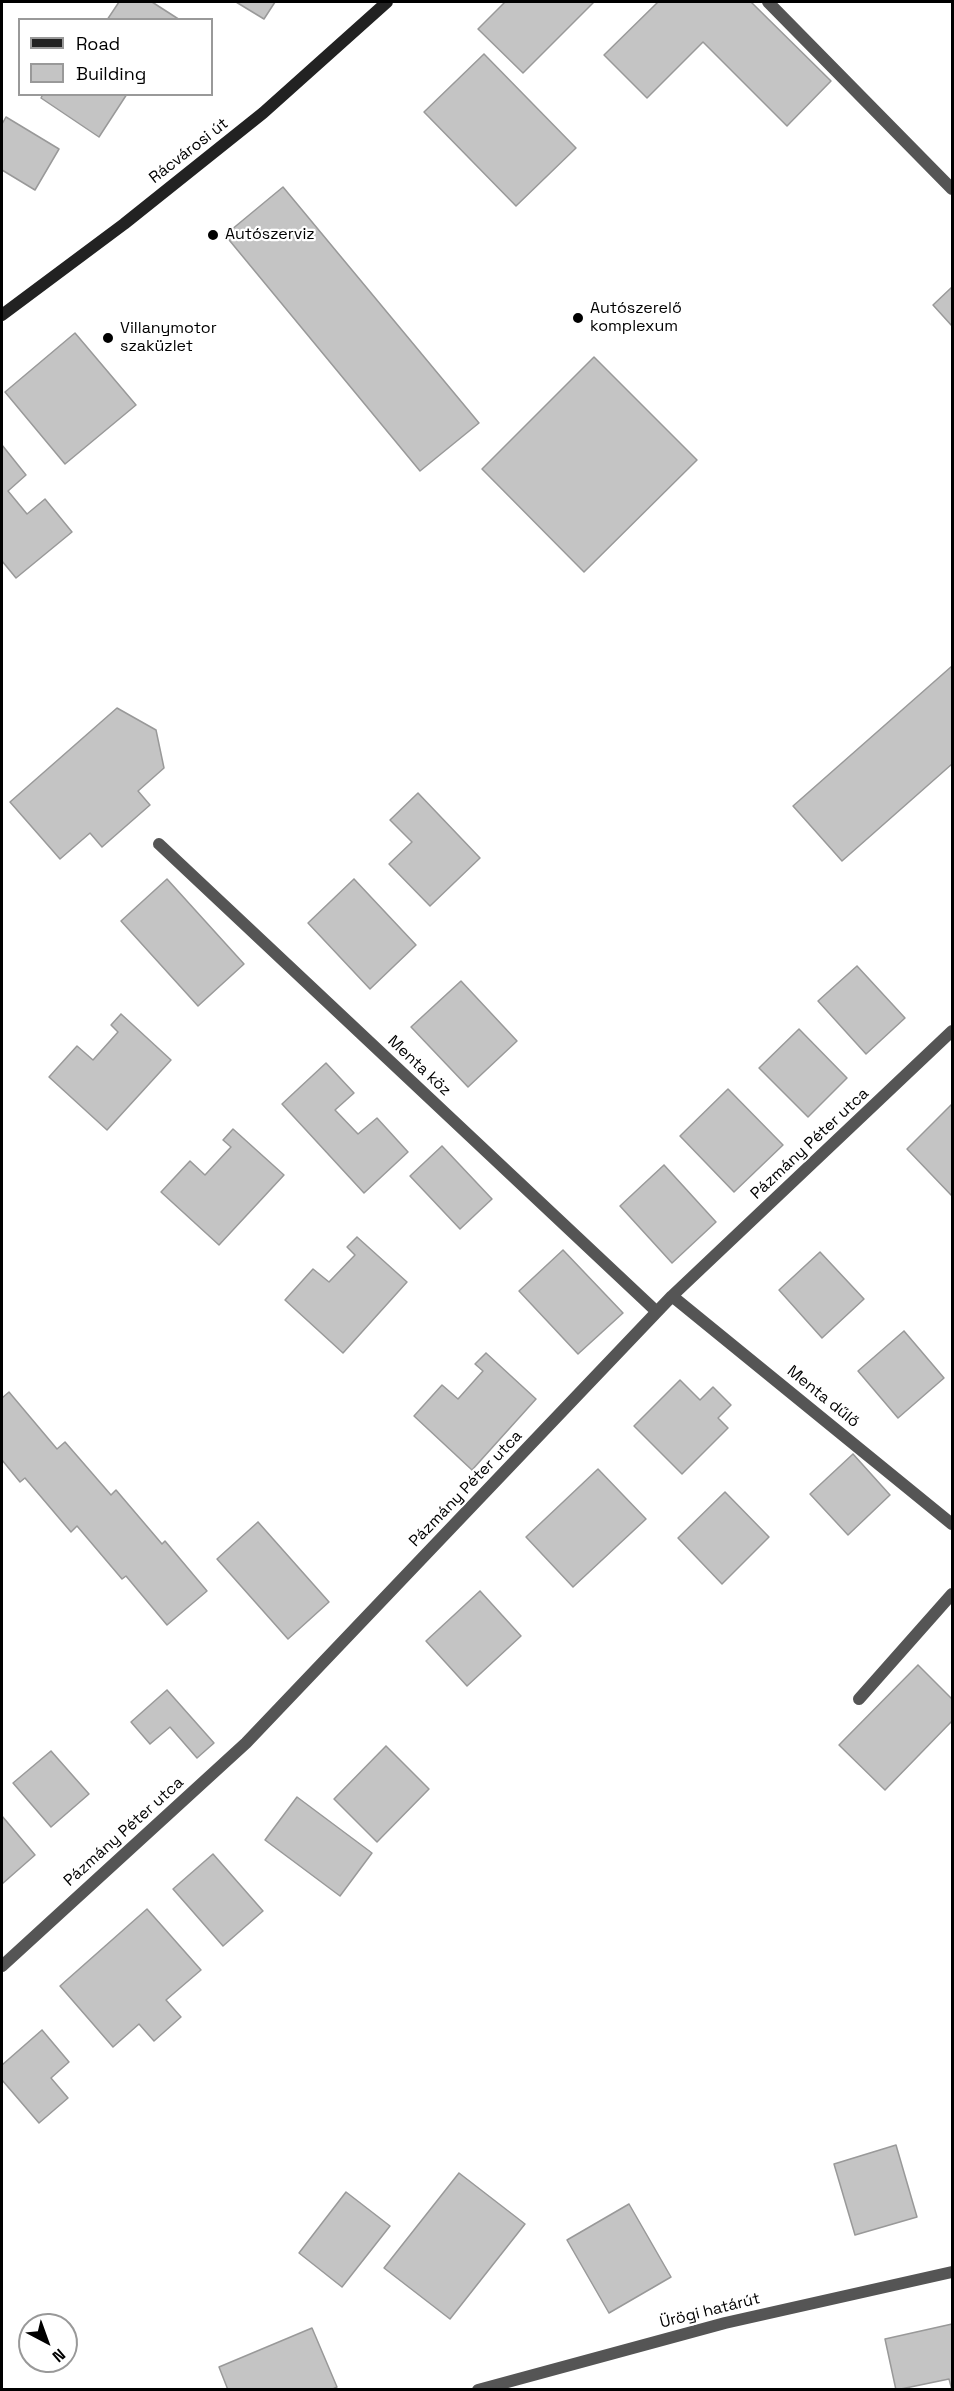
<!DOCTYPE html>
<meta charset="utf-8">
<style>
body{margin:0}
#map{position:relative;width:954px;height:2391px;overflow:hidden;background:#fff;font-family:"Space Grotesk",sans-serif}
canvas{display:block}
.frame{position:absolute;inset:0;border:3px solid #000;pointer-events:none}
.legend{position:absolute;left:18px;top:18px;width:195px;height:78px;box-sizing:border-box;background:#fff;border:2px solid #999;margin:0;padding:8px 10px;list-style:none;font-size:18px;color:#000}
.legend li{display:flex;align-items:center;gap:12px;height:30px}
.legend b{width:30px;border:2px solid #999}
.north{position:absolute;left:18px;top:2313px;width:60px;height:60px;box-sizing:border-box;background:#fff;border:2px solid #999;border-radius:50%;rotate:139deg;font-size:16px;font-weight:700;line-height:24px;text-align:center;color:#000}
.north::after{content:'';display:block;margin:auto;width:21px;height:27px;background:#000;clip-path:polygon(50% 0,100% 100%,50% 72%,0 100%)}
</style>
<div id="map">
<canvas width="954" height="2391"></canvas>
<div class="frame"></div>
<ul class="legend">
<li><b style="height:8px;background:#222"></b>Road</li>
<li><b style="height:16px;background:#c4c4c4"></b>Building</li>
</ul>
<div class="north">N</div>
</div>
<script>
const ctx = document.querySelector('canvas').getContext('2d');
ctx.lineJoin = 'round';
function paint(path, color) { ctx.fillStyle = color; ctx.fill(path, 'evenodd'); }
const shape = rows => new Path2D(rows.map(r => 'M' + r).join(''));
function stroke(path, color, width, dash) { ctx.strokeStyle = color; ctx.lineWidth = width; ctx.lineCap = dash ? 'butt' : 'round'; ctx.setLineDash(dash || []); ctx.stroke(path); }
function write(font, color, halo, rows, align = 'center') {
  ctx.font = font + ' "Space Grotesk",sans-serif'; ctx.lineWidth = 4.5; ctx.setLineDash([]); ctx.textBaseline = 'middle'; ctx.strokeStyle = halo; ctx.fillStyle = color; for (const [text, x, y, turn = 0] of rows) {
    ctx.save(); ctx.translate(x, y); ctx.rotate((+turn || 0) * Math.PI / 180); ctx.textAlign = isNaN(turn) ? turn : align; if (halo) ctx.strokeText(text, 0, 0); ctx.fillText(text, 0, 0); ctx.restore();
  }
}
const building = shape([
 [119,2,152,2,180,20,107,20,119,2],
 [236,2,275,2,264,19,236,2],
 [505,2,594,2,523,73,478,29,505,2],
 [658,2,751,2,831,81,787,126,703,42,647,98,604,55,658,2],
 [484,54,576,148,516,206,424,112,484,54],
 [43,94,127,94,99,137,41,98,43,94],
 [6,117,59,149,35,190,2,170,2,124,6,117],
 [283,187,479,423,420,471,225,235,283,187],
 [952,287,952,326,933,305,952,287],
 [75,333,136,405,65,464,5,392,75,333],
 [594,357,697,460,584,572,482,469,594,357],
 [2,445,26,475,8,491,27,514,45,499,72,532,16,578,2,561,2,445],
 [952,666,952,764,842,861,793,806,952,666],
 [117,708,156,730,164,768,138,791,150,805,102,847,90,833,60,859,10,802,117,708],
 [418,793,480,858,430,906,389,864,412,842,390,820,418,793],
 [167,879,244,964,198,1006,121,921,167,879],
 [354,879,416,945,370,989,308,923,354,879],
 [857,966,905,1018,866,1054,818,1001,857,966],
 [461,981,517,1041,468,1087,411,1027,461,981],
 [121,1014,171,1060,107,1130,49,1077,77,1046,93,1060,118,1032,111,1025,121,1014],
 [799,1029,847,1078,808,1117,759,1068,799,1029],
 [326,1063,354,1093,335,1110,358,1134,377,1118,408,1152,364,1193,282,1104,326,1063],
 [728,1089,783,1145,734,1192,680,1136,728,1089],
 [952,1104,952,1196,907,1149,952,1104],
 [233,1129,284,1175,219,1245,161,1192,190,1161,205,1175,231,1147,223,1140,233,1129],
 [442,1146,492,1199,460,1229,410,1176,442,1146],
 [664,1165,716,1222,672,1263,620,1206,664,1165],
 [357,1237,407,1282,343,1353,285,1300,313,1269,329,1282,355,1255,347,1247,357,1237],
 [563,1250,623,1313,578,1354,519,1291,563,1250],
 [820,1252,864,1299,822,1338,779,1290,820,1252],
 [904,1331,944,1378,898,1418,858,1371,904,1331],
 [486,1353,536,1399,472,1470,414,1416,442,1385,458,1399,483,1371,475,1364,486,1353],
 [680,1380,700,1400,713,1387,731,1405,718,1418,728,1428,682,1474,634,1426,680,1380],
 [9,1392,57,1449,65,1442,111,1495,116,1490,162,1544,165,1541,207,1591,167,1625,126,1576,122,1579,77,1526,71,1532,25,1478,20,1482,2,1460,2,1398,9,1392],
 [853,1454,890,1495,848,1535,810,1494,853,1454],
 [598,1469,646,1519,573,1587,526,1537,598,1469],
 [725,1492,769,1537,722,1584,678,1538,725,1492],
 [258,1522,329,1602,288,1639,217,1559,258,1522],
 [480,1591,521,1636,467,1686,426,1641,480,1591],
 [918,1665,952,1699,952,1721,885,1790,839,1745,918,1665],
 [167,1690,214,1743,197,1758,170,1727,150,1744,131,1722,167,1690],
 [386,1746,429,1789,377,1842,334,1799,386,1746],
 [51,1751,89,1794,51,1827,13,1783,51,1751],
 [297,1797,372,1853,340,1896,265,1840,297,1797],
 [2,1816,35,1855,2,1884,2,1816],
 [213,1854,263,1911,223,1946,173,1889,213,1854],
 [147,1909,201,1970,166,2000,181,2017,154,2041,139,2024,113,2047,60,1986,147,1909],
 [42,2030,69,2062,51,2078,68,2098,39,2123,2,2080,2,2065,42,2030],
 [896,2145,917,2217,855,2235,834,2164,896,2145],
 [459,2173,525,2224,450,2319,384,2268,459,2173],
 [346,2192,390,2226,342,2287,299,2253,346,2192],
 [629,2204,671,2277,609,2313,567,2240,629,2204],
 [952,2324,952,2390,949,2379,896,2390,885,2339,952,2324],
 [312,2328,337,2387,331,2390,228,2390,219,2367,312,2328]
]);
const street = shape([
 [768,2,952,189],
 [159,844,657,1312],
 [672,1296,952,1524],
 [859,1699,952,1594],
 [2,1966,246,1743,672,1296,952,1031],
 [478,2390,725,2323,952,2272]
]);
const secondary = shape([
 [2,315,124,224,263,113,387,2]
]);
const markers = [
 [213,235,6,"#000"],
 [578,318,6,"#000"],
 [108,338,6,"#000"]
];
const streetNames = [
 ["Rácvárosi út",189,151,-38],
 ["Menta köz",419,1066,43],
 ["Pázmány Péter utca",810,1144,-43],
 ["Menta dűlő",823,1397,39],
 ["Pázmány Péter utca",466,1489,-46],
 ["Pázmány Péter utca",124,1832,-42],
 ["Ürögi határút",710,2311,-14]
];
const poiNames = [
 ["Autószerviz",225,235],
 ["Autószerelő",590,309],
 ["komplexum",590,327],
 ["Villanymotor",120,329],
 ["szaküzlet",120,347]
];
paint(building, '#c4c4c4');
stroke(building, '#999', 1.5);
stroke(street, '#555', 12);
stroke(secondary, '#222', 12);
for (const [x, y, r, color] of markers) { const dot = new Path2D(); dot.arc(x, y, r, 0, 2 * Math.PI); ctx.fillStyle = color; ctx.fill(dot); stroke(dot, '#fff', 2); }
write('16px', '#000', '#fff', streetNames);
write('16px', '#000', '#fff', poiNames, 'left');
</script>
